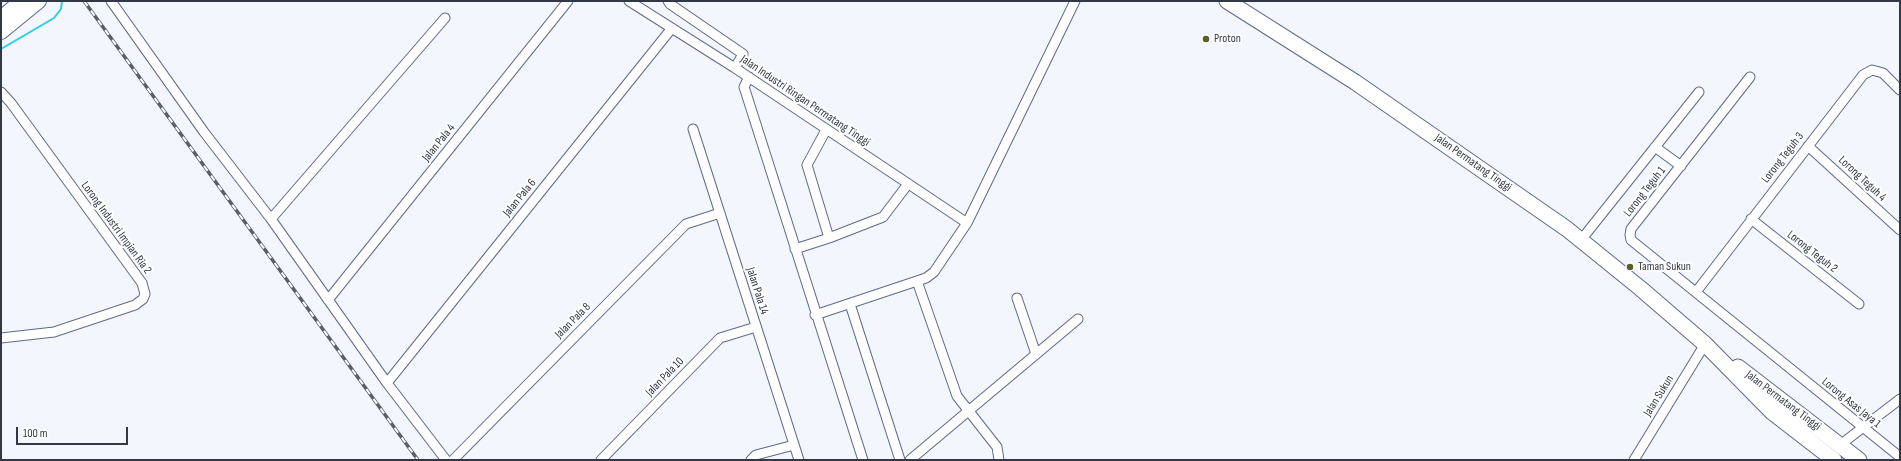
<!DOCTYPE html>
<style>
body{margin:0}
#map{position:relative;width:1901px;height:461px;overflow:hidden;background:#f3f6fd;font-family:"Sofia Sans Condensed",sans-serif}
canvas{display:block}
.frame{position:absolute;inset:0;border:2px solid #323845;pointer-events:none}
.scale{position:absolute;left:16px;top:427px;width:112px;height:18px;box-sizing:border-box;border:2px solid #323845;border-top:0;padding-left:5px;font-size:12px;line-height:14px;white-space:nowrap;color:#323845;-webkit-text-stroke:3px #fff;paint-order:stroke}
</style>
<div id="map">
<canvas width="1901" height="461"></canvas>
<div class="frame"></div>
<div class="scale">100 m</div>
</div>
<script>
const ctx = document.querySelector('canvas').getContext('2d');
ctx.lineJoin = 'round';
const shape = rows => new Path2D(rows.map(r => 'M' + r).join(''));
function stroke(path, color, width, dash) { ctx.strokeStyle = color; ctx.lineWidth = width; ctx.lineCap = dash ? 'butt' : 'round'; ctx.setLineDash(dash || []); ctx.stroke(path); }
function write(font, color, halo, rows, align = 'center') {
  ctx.font = font + ' "Sofia Sans Condensed",sans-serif'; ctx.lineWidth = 4; ctx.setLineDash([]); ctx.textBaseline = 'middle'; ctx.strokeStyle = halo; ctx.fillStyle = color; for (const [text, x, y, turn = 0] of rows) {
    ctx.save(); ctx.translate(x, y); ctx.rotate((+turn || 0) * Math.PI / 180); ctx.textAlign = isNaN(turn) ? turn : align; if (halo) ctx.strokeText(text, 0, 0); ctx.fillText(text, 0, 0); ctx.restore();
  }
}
const stream = shape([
 [1,49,54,18,61,9,62,1]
]);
const minor = shape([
 [111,1,204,132,271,219,387,383,446,460],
 [629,1,735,68,967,223],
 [668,1,670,4,743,54,735,68],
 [749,77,744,87,746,93,863,460],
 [1750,77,1631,229,1630,235,1631,240,1900,457],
 [1,92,11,103,142,283,145,294,143,299,135,305,54,332,1,338],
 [693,129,799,460],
 [826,130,807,165,829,238],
 [1808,146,1900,230],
 [1655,147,1681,166],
 [271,219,445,18],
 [1751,219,1859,304],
 [1581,240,1699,92],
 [795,249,829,238,883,217,908,184],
 [917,281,957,396,997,447,999,460],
 [1696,292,1863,75,1872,70,1883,73,1900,90],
 [1017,298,1036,354],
 [328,300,568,1],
 [850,304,900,460],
 [815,315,926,278,934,272,967,223,1075,1],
 [387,383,672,28],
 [1840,445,1900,399],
 [453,460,686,224,720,213],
 [601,460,720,338,756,327],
 [751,460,756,455,794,445],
 [910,460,1078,319],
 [1634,460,1705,344]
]);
const primary = shape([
 [1,18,21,1],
 [1,32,39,1]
]);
const trunk = shape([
 [1227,1,1355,82,1567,229,1640,288,1705,344,1772,412,1834,460],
 [1738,367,1859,460]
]);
const rail = shape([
 [84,1,418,460]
]);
const markers = [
 [1206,39,4,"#5a5e2b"],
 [1630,267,4,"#5a5e2b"]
];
const poiNames = [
 ["Proton",1214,39],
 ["Taman Sukun",1638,267]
];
const streetNames = [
 ["Jalan Industri Ringan Permatang Tinggi",805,101,34],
 ["Jalan Pala 4",439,143,-51],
 ["Lorong Teguh 3",1783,158,-52],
 ["Jalan Permatang Tinggi",1473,163,35],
 ["Lorong Teguh 4",1862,179,43],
 ["Lorong Teguh 1",1645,192,-52],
 ["Jalan Pala 6",520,198,-51],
 ["Lorong Industri Impian Ria 2",116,228,54],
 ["Lorong Teguh 2",1812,252,38],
 ["Jalan Pala 14",757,291,72],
 ["Jalan Pala 8",573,321,-45],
 ["Jalan Pala 10",665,377,-46],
 ["Jalan Sukun",1659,396,-58],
 ["Jalan Permatang Tinggi",1783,401,37],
 ["Lorong Asas Jaya 1",1851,403,39]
];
stroke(stream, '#27d1e1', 2);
stroke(minor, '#5d6a88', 11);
stroke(primary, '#5d6a88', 16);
stroke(trunk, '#5d6a88', 17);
stroke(minor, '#fff', 9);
stroke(primary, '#fff', 14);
stroke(trunk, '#fff', 15);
stroke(rail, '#585e6a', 3.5);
stroke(rail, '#fff', 2, [6]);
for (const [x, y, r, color] of markers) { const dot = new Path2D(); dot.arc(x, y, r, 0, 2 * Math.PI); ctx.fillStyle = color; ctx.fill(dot); stroke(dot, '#fff', 1.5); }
write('12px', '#323845', '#fff', poiNames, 'left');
write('12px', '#323845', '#fff', streetNames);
</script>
